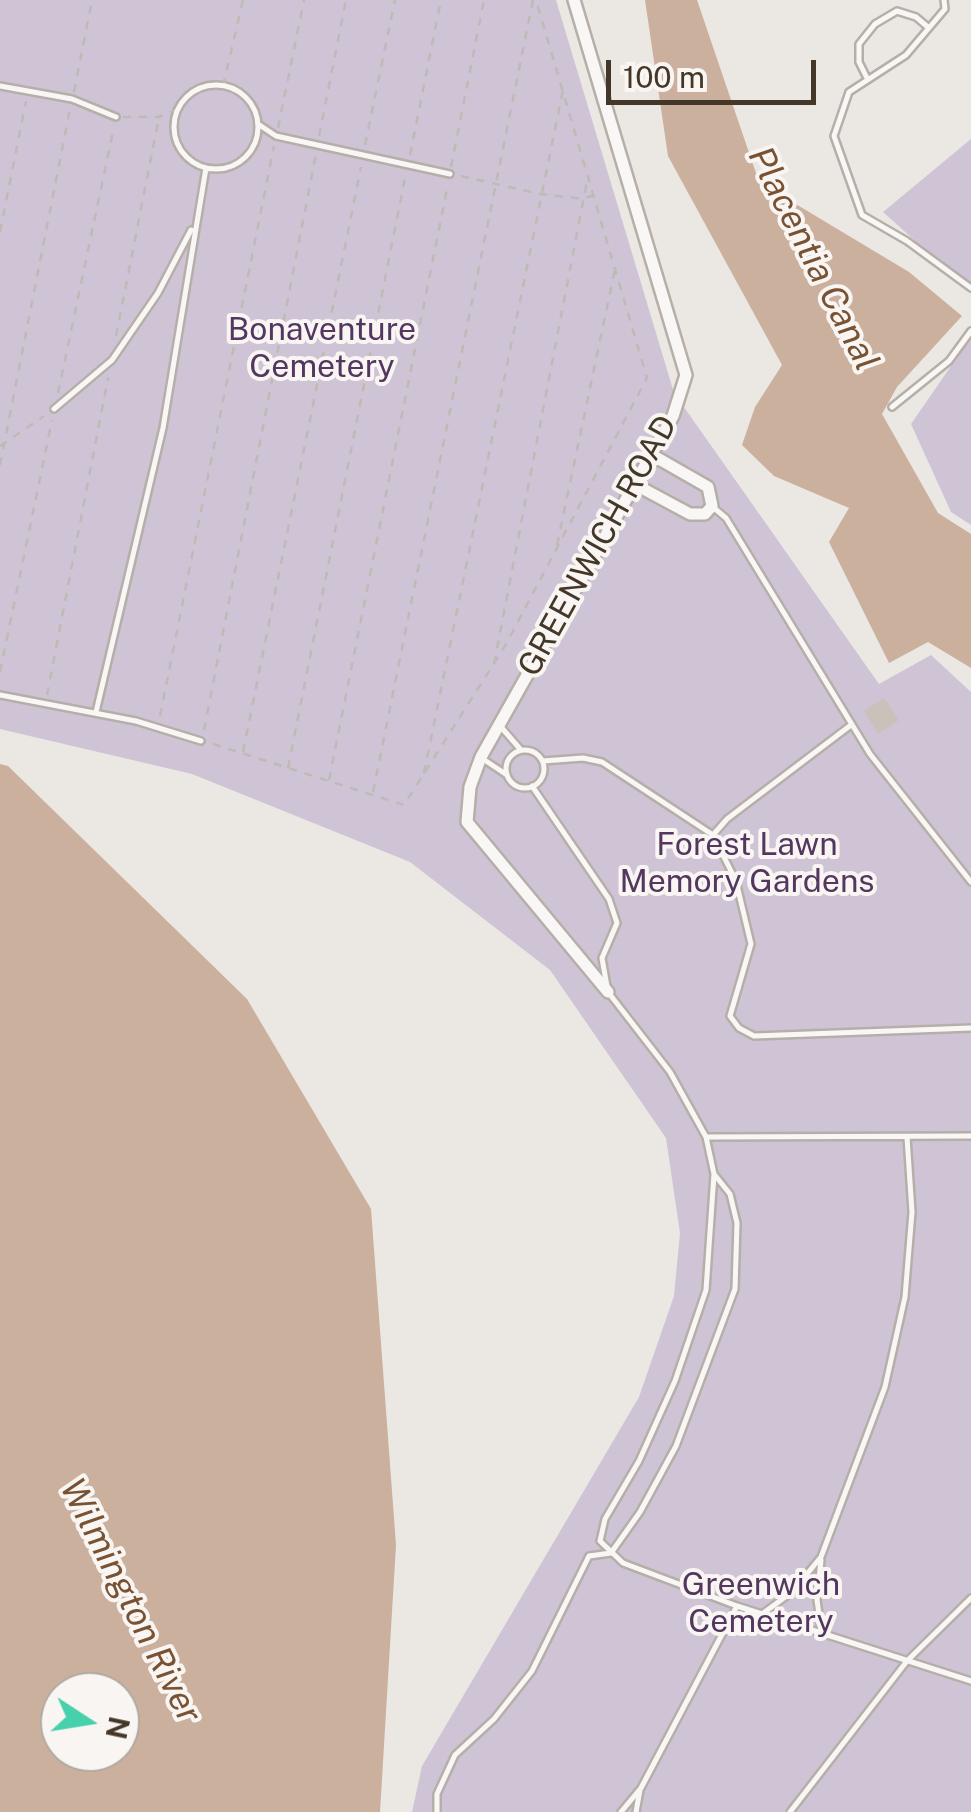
<!DOCTYPE html>
<style>
body{margin:0}
#map{position:relative;width:971px;height:1812px;overflow:hidden;background:#ebe7e3;font-family:"Public Sans",sans-serif}
canvas{display:block}
.north{position:absolute;left:40px;top:1672px;width:100px;height:100px;box-sizing:border-box;background:#f8f5f2;border:2px solid #b0a9a2;border-radius:50%;rotate:102deg;font-size:28px;font-weight:700;line-height:40px;text-align:center;color:#44372a}
.north::after{content:'';display:block;margin:auto;width:35px;height:45px;background:#46d1ac;clip-path:polygon(50% 0,100% 100%,50% 72%,0 100%)}
.scale{position:absolute;left:606px;top:60px;width:210px;height:45px;box-sizing:border-box;border:5px solid #44372a;border-top:0;padding-left:12px;font-size:30px;line-height:35px;white-space:nowrap;color:#44372a;-webkit-text-stroke:8px #f8f5f2;paint-order:stroke}
</style>
<div id="map">
<canvas width="971" height="1812"></canvas>
<div class="north">N</div>
<div class="scale">100 m</div>
</div>
<script>
const ctx = document.querySelector('canvas').getContext('2d');
ctx.lineJoin = 'round';
function paint(path, color) { ctx.fillStyle = color; ctx.fill(path, 'evenodd'); }
const shape = rows => new Path2D(rows.map(r => 'M' + r).join(''));
function stroke(path, color, width, dash) { ctx.strokeStyle = color; ctx.lineWidth = width; ctx.lineCap = dash ? 'butt' : 'round'; ctx.setLineDash(dash || []); ctx.stroke(path); }
function write(font, color, halo, rows, align = 'center') {
  ctx.font = font + ' "Public Sans",sans-serif'; ctx.lineWidth = 8; ctx.setLineDash([]); ctx.textBaseline = 'middle'; ctx.strokeStyle = halo; ctx.fillStyle = color; for (const [text, x, y, turn = 0] of rows) {
    ctx.save(); ctx.translate(x, y); ctx.rotate((+turn || 0) * Math.PI / 180); ctx.textAlign = isNaN(turn) ? turn : align; if (halo) ctx.strokeText(text, 0, 0); ctx.fillText(text, 0, 0); ctx.restore();
  }
}
const green = shape([
 [0,0,556,0,674,393,879,684,931,655,971,692,971,1812,412,1812,422,1766,639,1397,674,1296,680,1233,666,1138,550,970,410,862,192,774,0,729],
 [971,139,971,291,883,212],
 [971,337,971,525,951,512,911,424]
]);
const water = shape([
 [645,0,697,0,759,182,909,272,962,316,897,387,882,414,938,513,971,534,971,668,928,642,889,663,829,542,849,508,774,476,742,445,755,407,782,365,668,156],
 [0,764,8,766,247,999,371,1209,396,1545,380,1812,0,1812],
 [120,1692,120,1752,60,1752,60,1692]
]);
const building = shape([
 [884,698,899,720,878,734,864,711]
]);
const path = shape([
 [223,86,243,0],
 [74,92,92,0],
 [123,117,159,117,178,109],
 [278,128,304,0],
 [319,136,346,0],
 [365,145,395,0],
 [410,155,441,0],
 [451,167,484,0],
 [461,176,540,194,583,199,594,195],
 [0,232,26,101],
 [116,336,159,117],
 [58,393,114,127],
 [0,446,44,416],
 [0,465,70,109],
 [557,545,615,269],
 [494,664,588,176],
 [0,672,52,420],
 [47,695,108,378],
 [160,716,274,146],
 [204,730,316,154],
 [213,744,404,805,505,646,647,378,536,0],
 [243,752,361,167],
 [288,768,406,173],
 [424,773,563,90],
 [329,780,448,184],
 [373,792,533,0]
]);
const lane = shape([
 [944,0,945,9,906,55,849,92,834,136,862,215,907,241,971,288],
 [867,78,859,62,859,44,875,24,897,11,916,17,929,28],
 '174 127a42 42 0 1 1 84 0a42 42 0 1 1-84 0Z',
 [0,86,72,99,116,117],
 [258,124,276,136,450,174],
 [892,407,949,361,971,331],
 [54,409,112,360,158,293,191,230],
 [714,508,726,518,870,754,971,882],
 [0,695,136,721,201,741],
 [96,712,163,428,206,168],
 [501,727,521,750],
 '506 769a19 19 0 1 1 38 0a19 19 0 1 1-38 0Z',
 [483,759,507,775],
 [543,761,583,758,602,762,713,835,736,881,751,944,730,1016,739,1028,754,1036,971,1028],
 [532,786,609,899,617,923,602,958,608,992,670,1072,706,1137,714,1174,706,1290,675,1381,639,1461,605,1519,600,1541,623,1563,737,1606,971,1681],
 [713,835,727,819,851,725],
 [706,1137,971,1136],
 [821,1560,817,1600,822,1636],
 [762,1614,792,1592,821,1557,885,1387,905,1297,912,1212,907,1137],
 [437,1812,437,1794,455,1755,494,1719,532,1671,589,1556,611,1553,640,1512,676,1446,735,1289,737,1223,730,1194,714,1174],
 [621,1812,641,1788,737,1606],
 [636,1812,640,1790],
 [790,1812,907,1661,971,1598]
]);
const street = shape([
 [574,0,686,375,673,416,481,757,470,787,467,822,608,992],
 [636,485,690,514,705,514,712,506,708,487,652,455]
]);
const parkNames = [
 ["Bonaventure",322,330],
 ["Cemetery",322,367],
 ["Forest Lawn",747,845],
 ["Memory Gardens",747,882],
 ["Greenwich",761,1585],
 ["Cemetery",761,1622]
];
const streetNames = [
 ["GREENWICH ROAD",598,546,-61]
];
const waterNames = [
 ["Placentia Canal",813,259,63],
 ["Wilmington River",130,1601,63]
];
paint(green, '#cfc4d5');
paint(water, '#cbb09d');
paint(building, '#c9c1ba');
stroke(lane, '#b6afa8', 10);
stroke(street, '#b6afa8', 16);
stroke(path, '#bfbab5', 2.5, [8, 8]);
stroke(lane, '#f9f7f6', 5);
stroke(street, '#f9f7f6', 11);
write('32px', '#533760', '#f8f5f2', parkNames);
write('32px', '#44372a', '#f8f5f2', streetNames);
write('italic 35px', '#795233', '#f8f5f2', waterNames);
</script>
